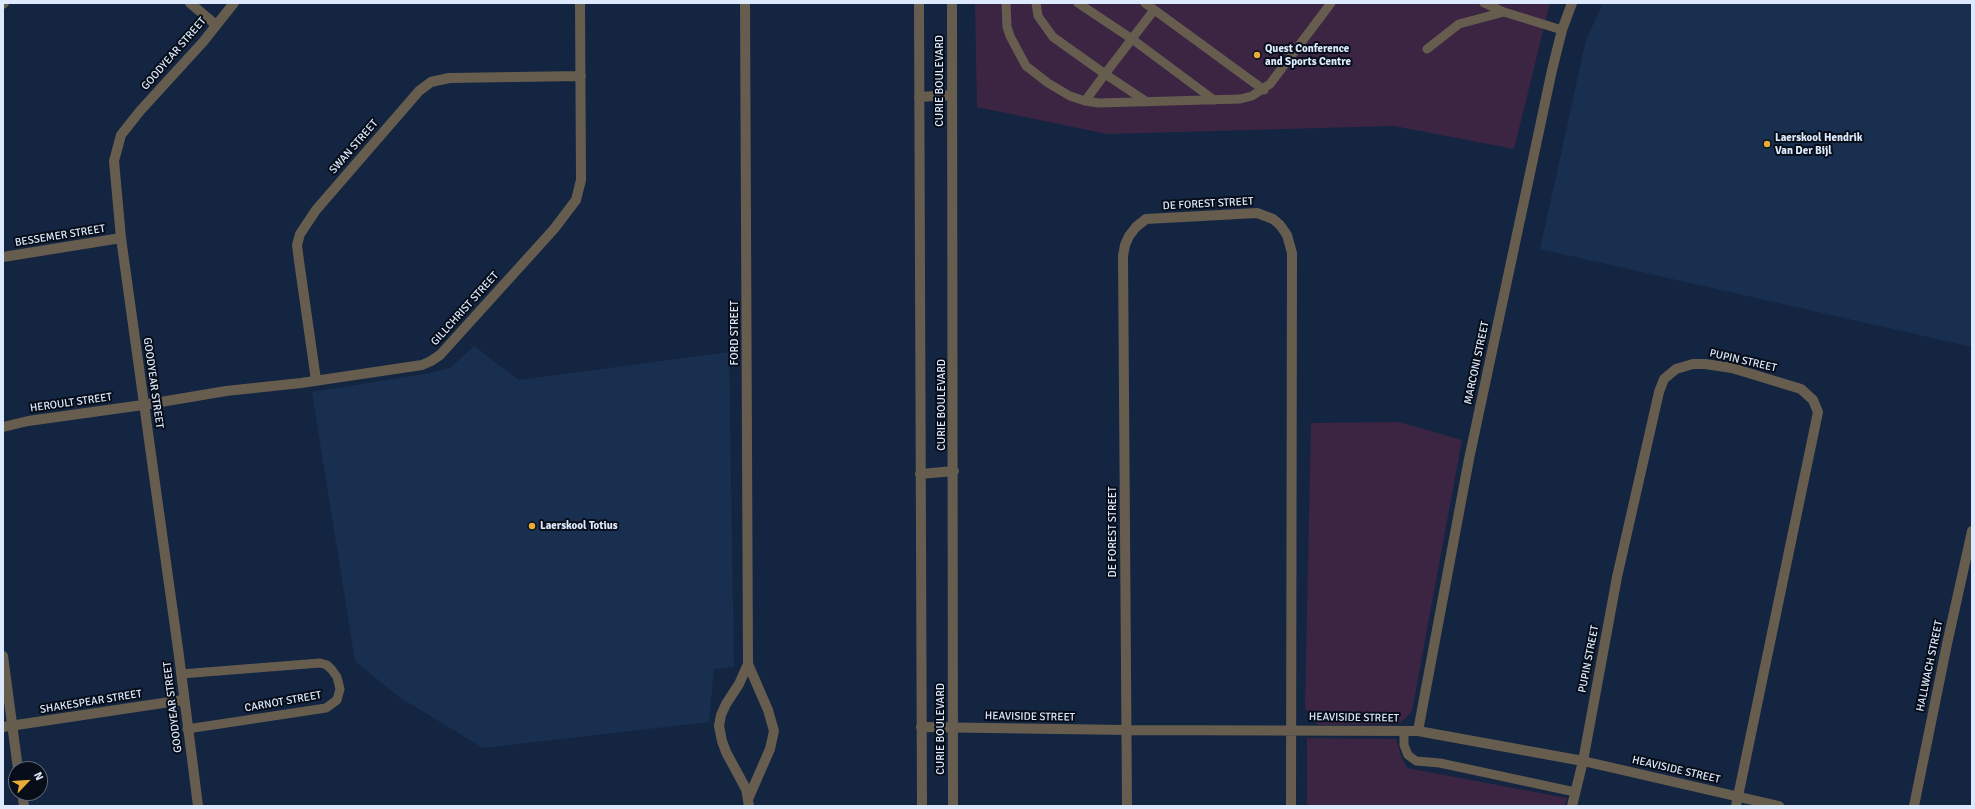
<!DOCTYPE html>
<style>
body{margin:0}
#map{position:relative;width:1975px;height:809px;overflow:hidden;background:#132541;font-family:Signika,sans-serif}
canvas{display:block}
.frame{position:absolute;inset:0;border:4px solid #dde9fc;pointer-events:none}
.north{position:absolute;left:8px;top:761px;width:40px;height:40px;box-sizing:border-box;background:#070e1a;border:1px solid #5d6674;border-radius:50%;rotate:65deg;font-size:11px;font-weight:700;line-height:16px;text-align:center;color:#dde9fc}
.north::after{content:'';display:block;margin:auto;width:14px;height:18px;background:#e9ab38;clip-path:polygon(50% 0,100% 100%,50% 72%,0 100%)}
</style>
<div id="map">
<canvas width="1975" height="809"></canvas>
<div class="frame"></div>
<div class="north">N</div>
</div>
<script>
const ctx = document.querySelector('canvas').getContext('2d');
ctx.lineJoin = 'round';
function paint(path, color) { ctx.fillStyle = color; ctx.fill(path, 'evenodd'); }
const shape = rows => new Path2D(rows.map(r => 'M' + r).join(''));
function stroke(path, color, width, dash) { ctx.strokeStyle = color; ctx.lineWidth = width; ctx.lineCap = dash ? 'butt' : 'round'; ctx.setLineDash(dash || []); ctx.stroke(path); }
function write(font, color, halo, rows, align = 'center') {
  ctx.font = font + ' Signika,sans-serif'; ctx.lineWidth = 4; ctx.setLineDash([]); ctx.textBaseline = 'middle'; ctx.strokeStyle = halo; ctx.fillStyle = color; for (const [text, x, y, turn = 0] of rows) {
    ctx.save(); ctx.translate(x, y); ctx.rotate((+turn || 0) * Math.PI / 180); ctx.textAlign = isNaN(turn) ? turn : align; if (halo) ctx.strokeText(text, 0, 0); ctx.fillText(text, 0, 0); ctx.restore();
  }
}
const built = shape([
 [1603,3,1972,3,1972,347,1540,249,1586,40],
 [474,346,519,380,729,352,734,667,714,669,709,722,483,748,399,697,355,661,312,392,425,374,450,368]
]);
const green = shape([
 [975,3,1550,3,1514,149,1394,126,1107,134,977,107],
 [1399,422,1462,440,1412,711,1404,720,1397,724,1319,725,1310,719,1305,707,1311,423],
 [1307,738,1396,739,1402,758,1407,768,1567,798,1565,806,1307,806]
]);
const service = shape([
 [1006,3,1007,27,1010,36,1026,66,1048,83,1070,96,1085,101,1099,103,1240,99,1252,96,1270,84,1331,3],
 [1036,3,1038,16,1053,37,1105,74,1154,10],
 [1078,3,1132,39,1214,100],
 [1145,3,1264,90],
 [1484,3,1504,12,1562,30],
 [1427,49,1459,24,1504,12],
 [1085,101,1105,74,1147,102],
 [181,674,320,663,327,665,332,670,337,677,340,689,337,700,326,708,187,729],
 [1404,731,1404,745,1408,755,1416,761,1440,763,1575,792]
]);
const minor = shape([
 [190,3,216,25],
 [745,3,748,664,739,684,726,704,721,715,719,726,722,741,726,752,746,789,749,806],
 [3,4,4,3],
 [3,257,121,238],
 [316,380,299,261,297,245,300,234,316,210,419,91,431,82,449,78,581,76],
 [3,427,28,421,143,405,226,391,301,383,422,365,431,361,440,355,554,229,576,200,581,180,580,3],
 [3,656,18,769],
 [748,664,768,710,774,731,770,749,749,797],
 [3,727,183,700],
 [921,727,1127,730,1418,731,1583,761,1779,806],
 [1418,731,1469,459,1552,70,1562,30,1572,3],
 [22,793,24,806],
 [198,806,179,656,121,238,114,161,121,135,140,111,203,42,234,3],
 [1127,806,1123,256,1125,245,1129,236,1136,227,1146,219,1257,213,1273,219,1280,225,1287,235,1292,253,1291,806],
 [1572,806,1583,761,1617,577,1659,392,1664,379,1676,369,1693,364,1705,364,1732,368,1801,389,1813,400,1818,412,1736,806],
 [1914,806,1947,644,1972,531]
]);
const tertiary = shape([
 [919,3,922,806],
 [952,3,953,806],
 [919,97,952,95],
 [920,474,954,471]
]);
const markers = [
 [1257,55,4,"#e9ab38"],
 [1767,144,4,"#e9ab38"],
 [532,526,4,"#e9ab38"]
];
const poiNames = [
 ["Quest Conference",1265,49],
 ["and Sports Centre",1265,62],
 ["Laerskool Hendrik",1775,138],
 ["Van Der Bijl",1775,151],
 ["Laerskool Totius",540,526]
];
const streetNames = [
 ["GOODYEAR STREET",174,54,-49],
 ["CURIE BOULEVARD",940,81,-90],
 ["SWAN STREET",354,147,-49],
 ["DE FOREST STREET",1208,204,-3],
 ["BESSEMER STREET",60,236,-9],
 ["GILLCHRIST STREET",465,309,-48],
 ["FORD STREET",735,333,-90],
 ["PUPIN STREET",1743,361,13],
 ["MARCONI STREET",1477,363,-78],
 ["GOODYEAR STREET",153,383,82],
 ["HEROULT STREET",71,403,-8],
 ["CURIE BOULEVARD",942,405,-90],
 ["DE FOREST STREET",1113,532,-90],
 ["PUPIN STREET",1589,659,-79],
 ["HALLWACH STREET",1930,666,-78],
 ["SHAKESPEAR STREET",91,702,-9],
 ["CARNOT STREET",283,702,-10],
 ["GOODYEAR STREET",173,707,-97],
 ["HEAVISIDE STREET",1030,717,1],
 ["HEAVISIDE STREET",1354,718,1],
 ["CURIE BOULEVARD",941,729,-90],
 ["HEAVISIDE STREET",1676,770,13]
];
paint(built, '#192f50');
paint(green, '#3c2443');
stroke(service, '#665d4e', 9);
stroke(minor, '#665d4e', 10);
stroke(tertiary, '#665d4e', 10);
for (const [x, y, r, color] of markers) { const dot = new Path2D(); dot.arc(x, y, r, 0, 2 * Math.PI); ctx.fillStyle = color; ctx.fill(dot); stroke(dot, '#070e1a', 1.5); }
write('bold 11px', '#dde9fc', '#070e1a', poiNames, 'left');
write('11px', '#dde9fc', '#070e1a', streetNames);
</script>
